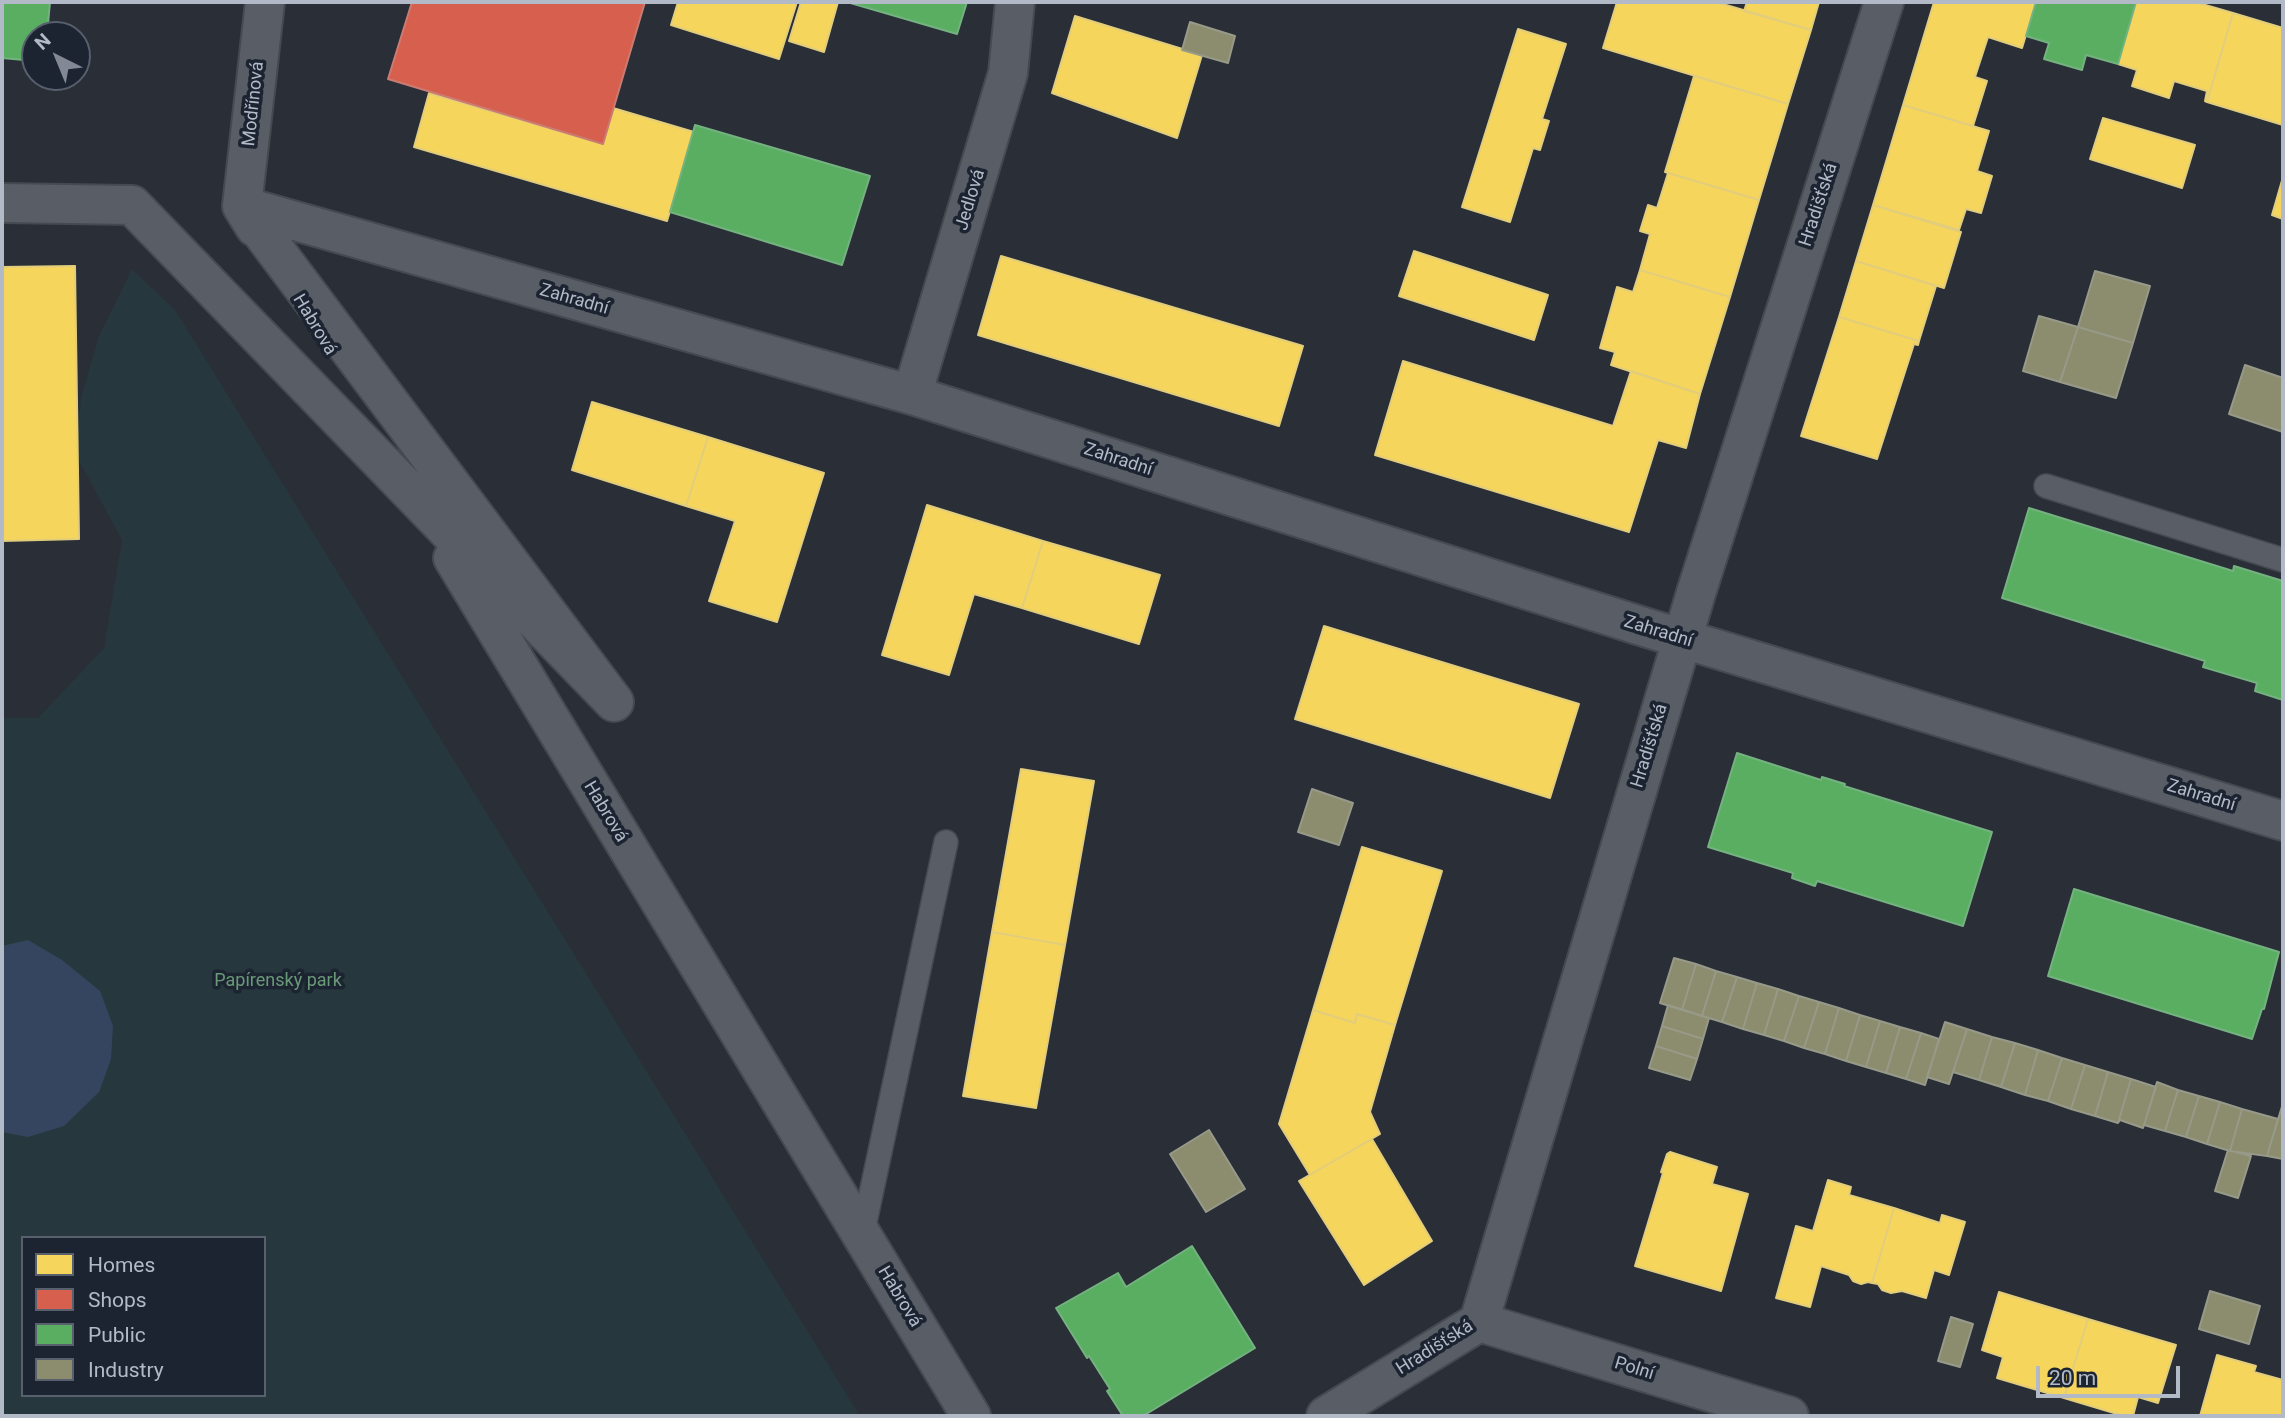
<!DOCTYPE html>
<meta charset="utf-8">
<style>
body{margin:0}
#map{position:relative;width:2285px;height:1418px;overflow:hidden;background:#292e37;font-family:Roboto,sans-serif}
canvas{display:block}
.frame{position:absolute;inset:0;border:4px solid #b2bac8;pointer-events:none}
.legend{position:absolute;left:21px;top:1236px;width:245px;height:161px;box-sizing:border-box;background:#1c2432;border:2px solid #58606e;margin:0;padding:9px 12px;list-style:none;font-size:21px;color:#b2bac8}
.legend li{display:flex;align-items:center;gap:14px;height:35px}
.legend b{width:35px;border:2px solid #58606e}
.north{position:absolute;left:21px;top:21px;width:70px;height:70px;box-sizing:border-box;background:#1c2432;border:2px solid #58606e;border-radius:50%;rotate:317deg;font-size:19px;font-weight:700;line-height:28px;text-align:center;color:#b2bac8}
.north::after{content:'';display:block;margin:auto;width:24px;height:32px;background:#828995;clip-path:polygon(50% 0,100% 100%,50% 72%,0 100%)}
.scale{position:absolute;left:2036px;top:1366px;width:144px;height:32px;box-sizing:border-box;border:4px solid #b2bac8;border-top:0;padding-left:9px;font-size:21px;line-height:24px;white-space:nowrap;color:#b2bac8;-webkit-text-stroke:5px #1c2432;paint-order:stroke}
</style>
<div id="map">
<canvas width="2285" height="1418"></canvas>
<div class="frame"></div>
<ul class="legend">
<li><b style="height:19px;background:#f6d55c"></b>Homes</li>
<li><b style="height:19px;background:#d6604d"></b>Shops</li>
<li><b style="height:19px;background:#5aae61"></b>Public</li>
<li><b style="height:19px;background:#8c8c6e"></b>Industry</li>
</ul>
<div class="north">N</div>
<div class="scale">20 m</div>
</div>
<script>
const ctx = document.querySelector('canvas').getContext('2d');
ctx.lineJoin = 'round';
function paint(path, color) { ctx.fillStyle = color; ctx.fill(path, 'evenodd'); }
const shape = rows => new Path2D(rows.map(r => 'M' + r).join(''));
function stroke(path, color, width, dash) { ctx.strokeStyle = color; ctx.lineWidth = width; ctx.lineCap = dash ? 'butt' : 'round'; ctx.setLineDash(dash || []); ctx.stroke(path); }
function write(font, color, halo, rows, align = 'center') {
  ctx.font = font + ' Roboto,sans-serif'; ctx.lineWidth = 7; ctx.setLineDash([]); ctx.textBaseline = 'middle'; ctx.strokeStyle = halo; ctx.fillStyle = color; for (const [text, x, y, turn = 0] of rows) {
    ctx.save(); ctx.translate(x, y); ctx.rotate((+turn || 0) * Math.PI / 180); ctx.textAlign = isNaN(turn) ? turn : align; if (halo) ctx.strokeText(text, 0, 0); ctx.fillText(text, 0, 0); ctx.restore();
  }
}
const green = shape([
 [132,269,175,310,860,1416,2,1416,2,718,38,718,104,648,122,540,76,455,81,398,99,336],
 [23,1238,264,1238,264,1395,23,1395]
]);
const water = shape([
 [28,940,62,960,100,991,113,1026,111,1059,99,1092,64,1126,28,1137,2,1132,2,946]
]);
const homes = shape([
 [678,2,797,2,779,59,671,25,678,2],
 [801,2,838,2,824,52,789,41,801,2],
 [1617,2,1716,2,1811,30,1788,104,1603,48,1617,2],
 [1747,2,1819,2,1811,30,1744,11,1747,2],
 [1934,2,2036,2,2022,48,1988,37,1975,77,1987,81,1973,126,1903,105,1934,2],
 [2136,2,2195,2,2233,13,2207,102,2205,101,2207,91,2174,81,2169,98,2132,86,2137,70,2118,64,2136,2],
 [2233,13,2283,28,2283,125,2207,102,2233,13],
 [1075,16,1202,55,1177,138,1052,93,1075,16],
 [1518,29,1566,44,1542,119,1549,121,1540,150,1533,148,1510,222,1462,207,1518,29],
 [1694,76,1788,104,1759,200,1665,172,1694,76],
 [429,93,603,144,613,108,694,132,667,221,414,147,429,93],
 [1903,105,1989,131,1977,171,1992,176,1981,213,1966,209,1959,230,1873,205,1903,105],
 [2103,118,2195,145,2182,188,2090,159,2103,118],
 [1668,173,1759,200,1730,297,1640,270,1650,234,1640,231,1648,205,1657,208,1668,173],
 [2283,177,2283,219,2272,215,2283,177],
 [1873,205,1961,232,1944,288,1856,261,1873,205],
 [1414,251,1548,295,1534,340,1399,296,1414,251],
 [1001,256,1303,346,1279,426,978,335,1001,256],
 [1856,261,1936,286,1919,341,1839,317,1856,261],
 [75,266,79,539,2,541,2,267,75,266],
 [1640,270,1730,297,1700,394,1611,365,1615,352,1600,348,1617,287,1633,292,1640,270],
 [1839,317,1919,341,1918,345,1914,344,1877,459,1801,436,1839,317],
 [1403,361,1613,426,1631,371,1700,394,1686,448,1658,440,1629,532,1375,455,1403,361],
 [592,402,708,437,686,506,572,470,592,402],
 [708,437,824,473,777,622,709,601,735,521,686,506,708,437],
 [927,505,1043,541,1022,608,974,594,949,675,882,655,927,505],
 [1043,541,1160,575,1139,644,1022,608,1043,541],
 [1324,626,1579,704,1550,798,1295,719,1324,626],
 [1021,769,1094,781,1065,945,992,932,1021,769],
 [1362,847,1442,871,1395,1025,1357,1014,1355,1023,1313,1010,1362,847],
 [992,932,1065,945,1036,1108,963,1096,992,932],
 [1313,1010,1355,1023,1357,1014,1395,1025,1370,1112,1380,1134,1310,1175,1279,1124,1313,1010],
 [1372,1139,1432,1241,1364,1285,1299,1181,1372,1139],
 [1670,1152,1717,1167,1712,1184,1748,1194,1721,1291,1635,1266,1663,1173,1661,1172,1667,1154,1670,1152],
 [1828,1180,1851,1187,1849,1195,1894,1208,1872,1283,1868,1282,1861,1284,1853,1281,1849,1275,1843,1273,1821,1266,1810,1307,1776,1298,1796,1226,1813,1231,1828,1180],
 [1894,1208,1940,1223,1942,1215,1965,1222,1949,1275,1934,1270,1926,1298,1902,1291,1891,1293,1882,1290,1878,1284,1872,1283,1894,1208],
 [1999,1292,2088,1319,2064,1398,1997,1378,2003,1357,1982,1350,1999,1292],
 [2088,1319,2176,1345,2158,1403,2138,1397,2133,1416,2124,1416,2064,1398,2088,1319],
 [2217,1355,2256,1366,2254,1372,2283,1380,2283,1416,2200,1416,2217,1355]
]);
const shops = shape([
 [412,2,645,2,603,144,388,79,412,2]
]);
const public = shape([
 [2,2,50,2,47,35,35,35,35,61,2,58,2,2],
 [847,2,967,2,957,34,847,2],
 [2036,2,2136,2,2118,64,2086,55,2082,70,2044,59,2049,43,2026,36,2036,2],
 [695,125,870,176,842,265,670,212,695,125],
 [2029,508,2233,571,2234,566,2283,581,2283,700,2255,691,2257,683,2203,667,2205,661,2002,598,2029,508],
 [1737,753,1821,780,1822,777,1845,784,1844,786,1992,832,1963,926,1817,881,1815,886,1792,878,1793,873,1708,847,1737,753],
 [2074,889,2279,952,2264,1009,2262,1009,2252,1039,2048,976,2074,889],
 [1192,1246,1255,1348,1143,1416,1123,1416,1107,1391,1110,1389,1089,1356,1087,1358,1056,1308,1118,1273,1126,1287,1192,1246]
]);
const industry = shape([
 [1190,22,1235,36,1228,63,1182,50,1190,22],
 [2095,271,2150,286,2133,343,2078,327,2095,271],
 [2039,316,2078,327,2060,382,2023,371,2039,316],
 [2078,327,2133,343,2116,398,2060,382,2078,327],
 [2245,365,2283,378,2283,432,2229,414,2245,365],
 [1312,789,1353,803,1339,845,1298,832,1312,789],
 [1674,958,1696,964,1682,1010,1660,1003,1674,958],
 [1696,964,1716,971,1702,1016,1682,1010,1696,964],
 [1716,971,1737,977,1722,1022,1702,1016,1716,971],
 [1737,977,1757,983,1743,1029,1722,1022,1737,977],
 [1757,983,1778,989,1764,1035,1743,1029,1757,983],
 [1778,989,1799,996,1784,1041,1764,1035,1778,989],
 [1799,996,1819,1002,1804,1048,1784,1041,1799,996],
 [1819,1002,1839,1008,1825,1054,1804,1048,1819,1002],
 [1668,1005,1709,1018,1703,1039,1662,1026,1668,1005],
 [1839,1008,1860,1015,1846,1061,1825,1054,1839,1008],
 [1860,1015,1880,1021,1866,1067,1846,1061,1860,1015],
 [1880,1021,1900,1027,1886,1073,1866,1067,1880,1021],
 [1945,1022,1967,1029,1949,1084,1927,1077,1945,1022],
 [1662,1026,1703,1039,1697,1059,1656,1046,1662,1026],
 [1900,1027,1921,1033,1906,1079,1886,1073,1900,1027],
 [1967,1029,1992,1037,1979,1080,1953,1072,1967,1029],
 [1921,1033,1939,1039,1925,1085,1906,1079,1921,1033],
 [1992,1037,2015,1043,2001,1087,1979,1080,1992,1037],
 [2015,1043,2038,1050,2025,1095,2001,1087,2015,1043],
 [1656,1046,1697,1059,1690,1080,1649,1068,1656,1046],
 [2038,1050,2062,1058,2048,1101,2025,1095,2038,1050],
 [2062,1058,2085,1065,2071,1109,2048,1101,2062,1058],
 [2085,1065,2108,1072,2095,1116,2071,1109,2085,1065],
 [2108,1072,2131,1079,2118,1123,2095,1116,2108,1072],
 [2131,1079,2156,1087,2143,1128,2120,1120,2118,1123,2131,1079],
 [2157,1082,2178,1090,2165,1131,2144,1125,2157,1082],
 [2178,1090,2199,1096,2186,1137,2165,1131,2178,1090],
 [2199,1096,2220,1102,2207,1144,2186,1137,2199,1096],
 [2220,1102,2242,1109,2230,1151,2207,1144,2220,1102],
 [2283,1103,2283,1159,2267,1156,2283,1103],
 [2242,1109,2278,1119,2267,1156,2230,1151,2242,1109],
 [1209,1130,1245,1189,1206,1212,1170,1154,1209,1130],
 [2228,1150,2251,1156,2238,1198,2215,1191,2228,1150],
 [2210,1291,2260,1306,2249,1344,2199,1329,2210,1291],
 [1951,1317,1973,1324,1960,1367,1938,1361,1951,1317]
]);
const lane = shape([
 [2046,486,2283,560],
 [862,1236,946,842]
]);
const street = shape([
 [2,203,132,205,614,702,242,206,912,395,1644,627,2283,821],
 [255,227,242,206,265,2],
 [912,395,1008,73,1015,2],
 [453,558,971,1416],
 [1479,1322,1789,1416],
 [1326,1416,1479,1322,1696,593,1884,2]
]);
const streetNames = [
 ["Modřínová",254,104,-84],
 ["Jedlová",971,200,-73],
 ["Hradišťská",1819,205,-72],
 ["Zahradní",574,300,16],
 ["Habrová",314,325,59],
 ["Zahradní",1118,460,18],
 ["Zahradní",1658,632,17],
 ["Hradišťská",1650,746,-73],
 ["Zahradní",2201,796,17],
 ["Habrová",605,812,59],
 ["Habrová",899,1297,59],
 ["Hradišťská",1435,1348,-32],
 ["Polní",1634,1369,17]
];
const parkNames = [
 ["Papírenský park",278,981]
];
paint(green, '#26383d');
paint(water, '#354560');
paint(homes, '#f6d55c');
stroke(homes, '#e2cd7c', 2);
paint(shops, '#d6604d');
stroke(shops, '#cb7b72', 2);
paint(public, '#5aae61');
stroke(public, '#74b280', 2);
paint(industry, '#8c8c6e');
stroke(industry, '#979a89', 2);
stroke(lane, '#454950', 26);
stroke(street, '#454950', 42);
stroke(lane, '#595d65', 23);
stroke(street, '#595d65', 38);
write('18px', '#b2bac8', '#1c2432', streetNames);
write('18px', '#699976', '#1c2432', parkNames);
</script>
